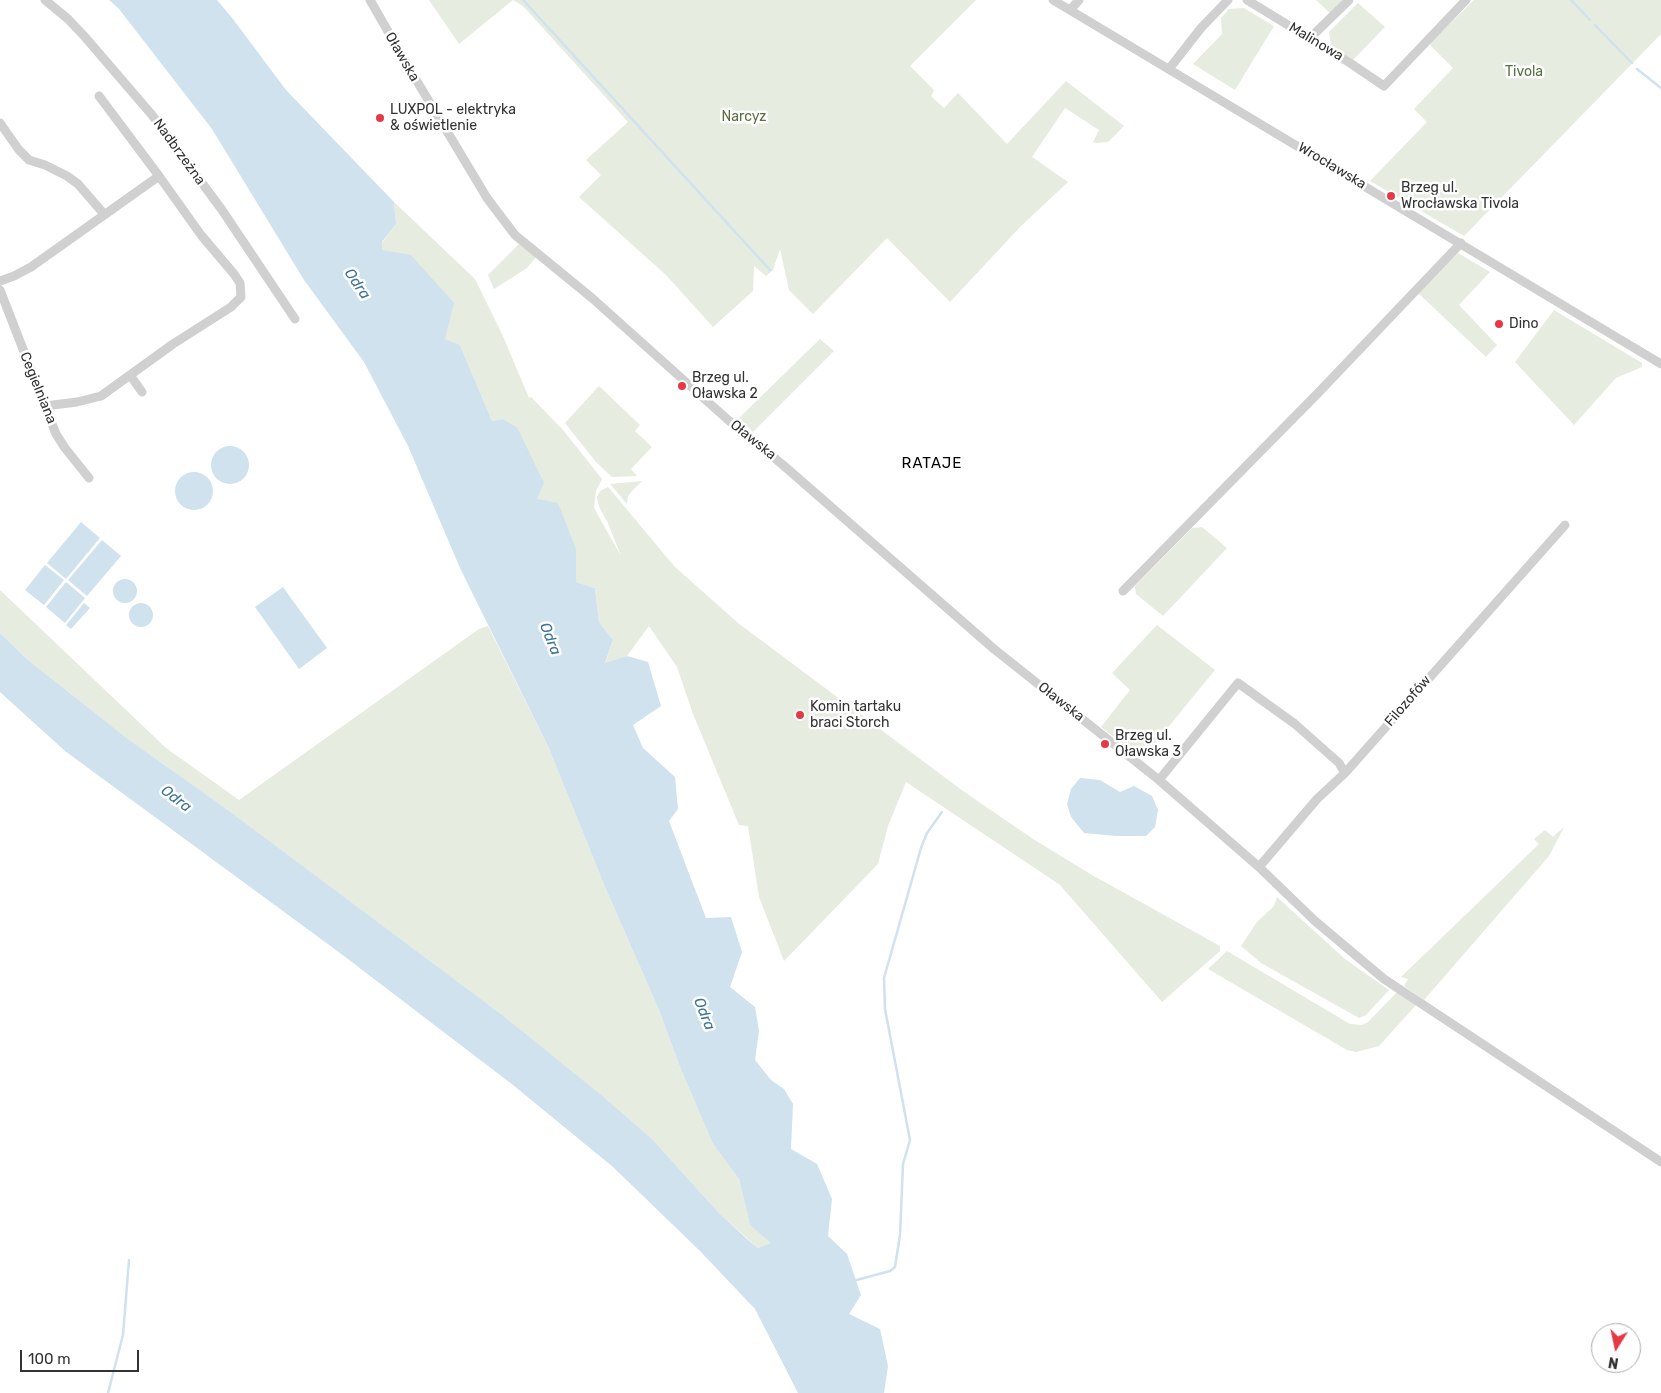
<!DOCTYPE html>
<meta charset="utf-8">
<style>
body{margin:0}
#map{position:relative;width:1661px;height:1393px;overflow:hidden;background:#fff;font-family:Rubik,sans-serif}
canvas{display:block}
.north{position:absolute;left:1591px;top:1323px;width:50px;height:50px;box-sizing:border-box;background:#fff;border:1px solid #adadad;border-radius:50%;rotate:190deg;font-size:14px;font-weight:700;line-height:20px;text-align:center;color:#333}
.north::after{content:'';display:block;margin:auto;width:18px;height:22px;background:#e63946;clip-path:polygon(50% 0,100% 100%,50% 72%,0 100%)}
.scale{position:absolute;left:20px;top:1350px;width:119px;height:22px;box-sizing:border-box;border:2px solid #333;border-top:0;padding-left:6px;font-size:15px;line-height:18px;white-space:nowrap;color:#333;-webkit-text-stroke:4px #fff;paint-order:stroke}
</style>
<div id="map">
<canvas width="1661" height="1393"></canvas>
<div class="north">N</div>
<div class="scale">100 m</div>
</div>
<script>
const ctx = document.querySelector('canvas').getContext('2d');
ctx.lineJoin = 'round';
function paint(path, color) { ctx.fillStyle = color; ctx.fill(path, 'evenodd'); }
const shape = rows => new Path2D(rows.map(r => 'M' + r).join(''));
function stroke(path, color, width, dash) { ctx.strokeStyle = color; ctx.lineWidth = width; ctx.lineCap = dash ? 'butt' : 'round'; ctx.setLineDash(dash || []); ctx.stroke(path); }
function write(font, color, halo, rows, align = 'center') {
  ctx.font = font + ' Rubik,sans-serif'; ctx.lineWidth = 5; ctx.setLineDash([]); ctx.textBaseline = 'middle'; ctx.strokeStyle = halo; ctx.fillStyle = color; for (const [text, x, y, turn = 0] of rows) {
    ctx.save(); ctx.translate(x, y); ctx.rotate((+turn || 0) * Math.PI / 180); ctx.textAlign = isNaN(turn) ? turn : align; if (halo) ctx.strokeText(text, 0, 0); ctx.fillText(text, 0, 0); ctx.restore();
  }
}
const green = shape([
 [429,0,976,0,910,66,934,90,931,96,944,108,958,93,1007,144,1066,81,1124,126,1108,142,1096,143,1093,142,1099,130,1065,108,1032,157,1068,182,1020,227,950,302,887,238,813,314,789,290,780,249,773,270,766,276,754,266,753,291,713,327,666,275,579,197,601,175,586,160,628,122,523,6,513,0,459,44],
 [1316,0,1344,0,1331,14],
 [1474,0,1661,0,1661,34,1464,236,1370,181,1427,122,1414,109,1453,68,1429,44],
 [1358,3,1385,27,1353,60,1331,46,1329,32],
 [1244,8,1274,26,1235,90,1193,64,1222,34,1221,18,1229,9],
 [394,202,475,279,502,334,529,398,531,397,563,430,602,479,596,491,594,508,621,556,607,521,601,511,598,503,597,497,600,491,608,487,674,566,738,623,963,791,1033,839,1092,875,1220,946,1220,951,1162,1002,1060,885,906,782,888,826,878,864,784,961,759,897,748,826,739,825,693,714,677,667,649,626,627,656,605,664,613,640,599,622,595,588,576,582,576,549,537,499,517,427,503,419,492,421,460,345,445,339,382,250,382,243,396,224],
 [519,244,536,257,527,268,494,289,488,275],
 [1458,253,1490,272,1459,305,1497,345,1486,357,1417,292],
 [1554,310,1642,363,1642,367,1616,378,1574,425,1515,362],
 [820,339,834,351,753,432,739,418],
 [599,386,640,425,635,431,652,447,631,469,637,476,612,477,596,462,565,423],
 [642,481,632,491,628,496,627,504,610,484],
 [1202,527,1227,548,1163,616,1136,594,1135,586,1192,528],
 [0,590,166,748,239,800,479,629,488,626,548,746,605,887,659,1010,680,1067,713,1144,739,1179,750,1225,772,1243,758,1248,719,1213,653,1140,501,1014,228,810,128,739,28,660,0,633],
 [1157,625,1215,670,1142,759,1101,727,1130,690,1112,673],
 [1564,827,1549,856,1424,1000,1404,986,1408,979,1401,977,1539,844,1534,839,1545,830,1553,837],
 [1277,897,1345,959,1389,990,1366,1015,1359,1018,1261,963,1241,946,1257,922,1274,906],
 [1227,951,1350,1024,1362,1025,1368,1022,1397,992,1416,1005,1379,1046,1356,1052,1347,1050,1208,969]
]);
const water = shape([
 [109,0,217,0,233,19,286,90,394,202,396,224,382,242,382,250,411,255,454,303,445,339,460,345,492,421,503,419,517,427,544,483,537,499,558,503,576,549,576,582,595,588,599,622,613,640,605,663,627,656,648,662,661,706,633,725,643,748,675,777,678,809,669,821,706,918,731,917,742,952,730,987,755,1007,759,1031,755,1060,771,1080,784,1089,793,1104,791,1149,817,1164,832,1199,828,1236,847,1254,861,1295,849,1314,880,1329,888,1366,884,1393,798,1393,755,1309,700,1251,613,1167,513,1085,340,953,65,751,0,692,0,633,28,660,128,739,228,810,501,1014,601,1095,653,1140,719,1213,747,1239,758,1248,771,1243,750,1225,739,1179,713,1144,680,1067,659,1010,605,887,548,746,460,568,408,446,364,362,304,280,212,129,119,9],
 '211 465a19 19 0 1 1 38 0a19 19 0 1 1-38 0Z',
 '175 491a19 19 0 1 1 38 0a19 19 0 1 1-38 0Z',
 [81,522,100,538,66,579,47,563],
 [102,540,121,556,87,596,68,580],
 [45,565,64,580,44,605,25,590],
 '113 591a12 12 0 1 1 24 0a12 12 0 1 1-24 0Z',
 [66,582,85,598,65,623,46,607],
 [283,587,327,648,299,669,255,607],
 [84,603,90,608,71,629,66,625],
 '129 615a12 12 0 1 1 24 0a12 12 0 1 1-24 0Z',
 [1080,778,1100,780,1120,792,1134,786,1152,796,1158,810,1155,827,1146,836,1116,836,1084,833,1071,817,1067,804,1071,789]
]);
const stream = shape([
 [523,0,770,270],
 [1571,0,1590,20],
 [1595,25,1632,63],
 [1637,69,1661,88],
 [853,1281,890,1271,895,1267,900,1235,903,1164,910,1140,885,1009,884,978,921,848,927,833,942,812],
 [108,1393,123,1335,129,1260]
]);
const minor = shape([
 [45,0,68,19,85,37,152,115,222,210,295,319],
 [370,0,409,68,487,198,515,235,592,298,727,419,783,465,994,649,1159,780,1259,867,1315,921,1384,979,1661,1162],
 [1053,0,1661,364],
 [1247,0,1350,63,1384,86,1466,0],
 [1070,10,1079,0],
 [1310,38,1349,0],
 [1169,69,1201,28,1228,0],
 [0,123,19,150,29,160,45,165,67,176,78,184,104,214],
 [0,281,14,276,31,267,159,176,99,96],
 [0,290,56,434,65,448,89,478],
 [130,375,142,392],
 [45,406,77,402,101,396,173,344,231,307,241,297,240,283,234,274,201,235,159,176],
 [1123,591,1319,392,1461,243],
 [1159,780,1238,683,1295,724,1339,763,1345,773],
 [1259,867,1317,799,1345,773,1565,525]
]);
const markers = [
 [380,118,5,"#e63946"],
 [1391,196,5,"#e63946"],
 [1499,324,5,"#e63946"],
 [682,386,5,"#e63946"],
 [800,715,5,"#e63946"],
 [1105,744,5,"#e63946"]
];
const streetNames = [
 ["Malinowa",1316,42,31],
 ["Oławska",402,57,60],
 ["Nadbrzeżna",179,152,54],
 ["Wrocławska",1332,166,31],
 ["Cegielniana",38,388,68],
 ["Oławska",753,440,39],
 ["Filozofów",1408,701,-49],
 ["Oławska",1061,702,38]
];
const parkNames = [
 ["Tivola",1524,72],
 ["Narcyz",744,117]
];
const poiNames = [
 ["LUXPOL - elektryka",390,110],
 ["& oświetlenie",390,126],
 ["Brzeg ul.",1401,188],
 ["Wrocławska Tivola",1401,204],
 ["Dino",1509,324],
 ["Brzeg ul.",692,378],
 ["Oławska 2",692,394],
 ["Komin tartaku",810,707],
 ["braci Storch",810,723],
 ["Brzeg ul.",1115,736],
 ["Oławska 3",1115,752]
];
const waterNames = [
 ["Odra",357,284,56],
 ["Odra",550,639,68],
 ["Odra",176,799,37],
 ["Odra",704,1014,68]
];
const neighbourhoodNames = [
 ["RATAJE",932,464]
];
paint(green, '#e6ecdf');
paint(water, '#cfe2ee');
stroke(stream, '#cfe2ee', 2.5);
stroke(minor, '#d0d0d0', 9);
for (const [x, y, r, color] of markers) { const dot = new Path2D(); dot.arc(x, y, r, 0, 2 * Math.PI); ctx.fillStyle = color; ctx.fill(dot); stroke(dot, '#fff', 2); }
write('14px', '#333', '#fff', streetNames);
write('14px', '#56703f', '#fff', parkNames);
write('14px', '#333', '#fff', poiNames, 'left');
write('italic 15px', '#3f7597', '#fff', waterNames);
ctx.letterSpacing = '1px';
write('15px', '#000', '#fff', neighbourhoodNames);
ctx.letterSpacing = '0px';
</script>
